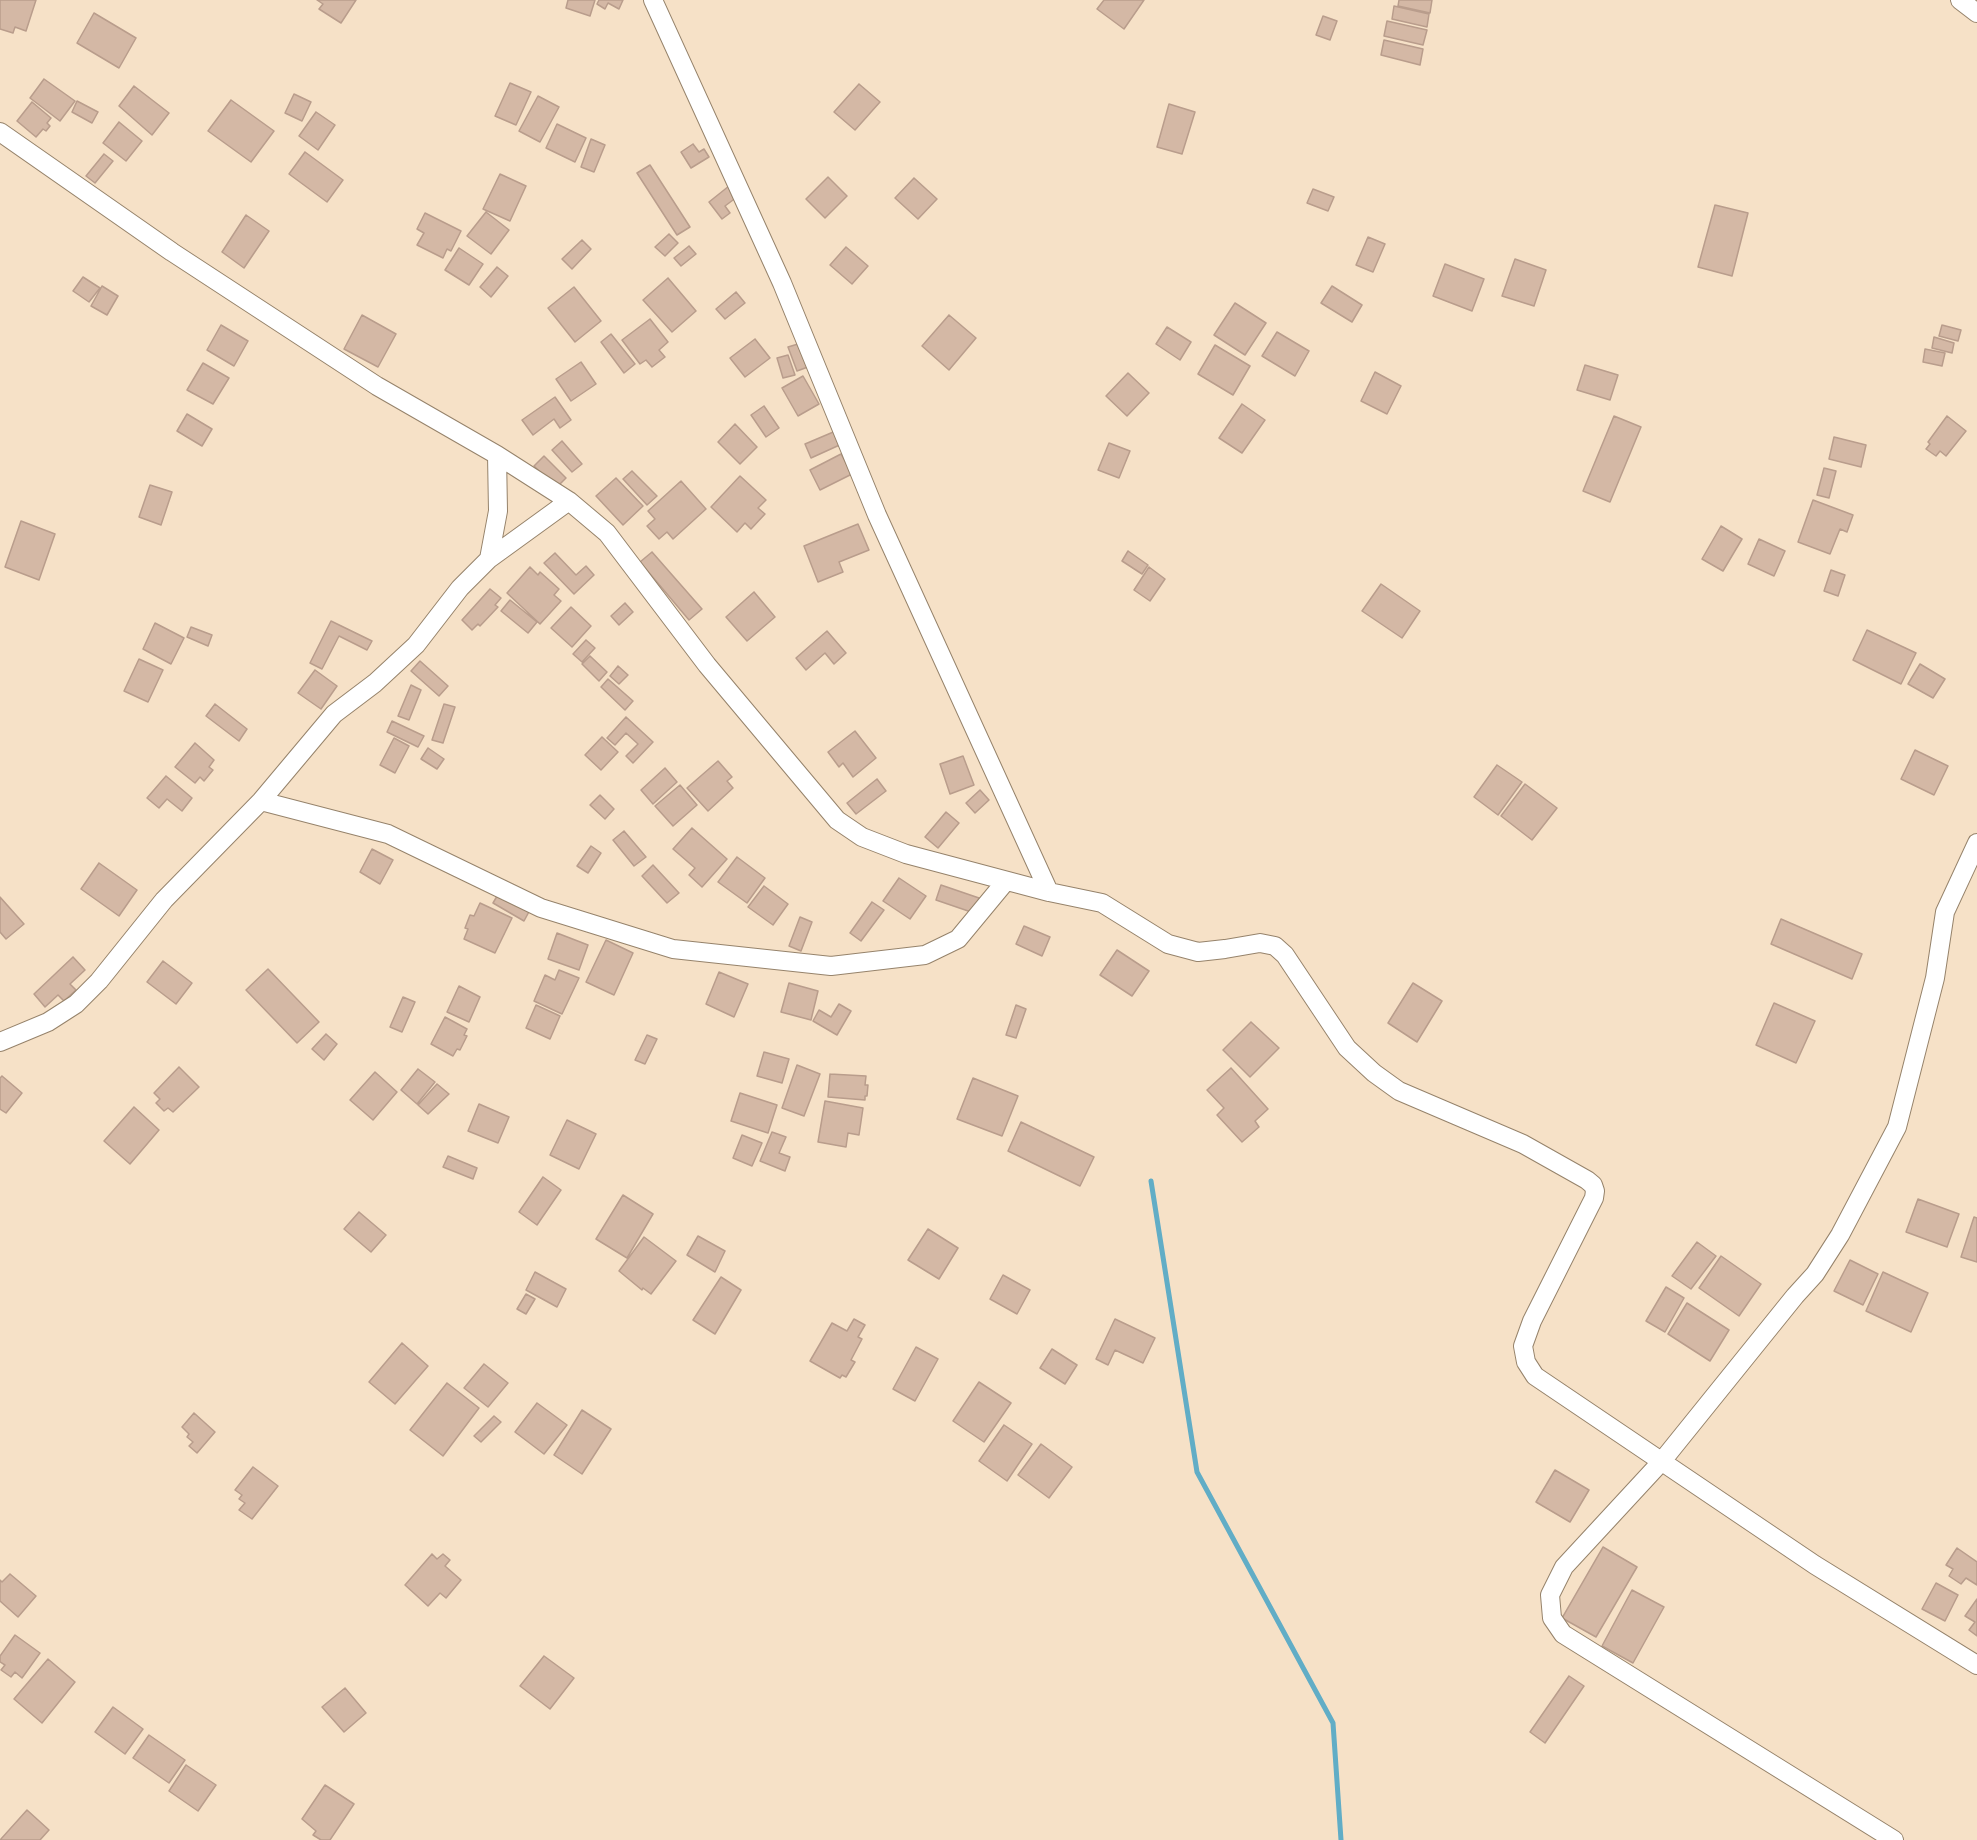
<!DOCTYPE html>
<style>
body{margin:0}
canvas{display:block;background:#f6e1c7}
</style>
<canvas width="1977" height="1840"></canvas>
<script>
const ctx = document.querySelector('canvas').getContext('2d');
ctx.lineJoin = 'round';
const shape = rows => new Path2D(rows.map(r => 'M' + r).join(''));
function stroke(path, color, width, dash) { ctx.strokeStyle = color; ctx.lineWidth = width; ctx.lineCap = dash ? 'butt' : 'round'; ctx.setLineDash(dash || []); ctx.stroke(path); }
function paint(path, color) { ctx.fillStyle = color; ctx.fill(path, 'evenodd'); }
const stream = shape([
 [1151,1181,1197,1472,1333,1723,1341,1840]
]);
const building = shape([
 [0,0,36,0,26,31,15,27,13,33,0,29,0,0],
 [317,0,356,0,341,23,319,9,323,4,317,0],
 [568,0,595,0,590,16,566,8,568,0],
 [599,0,623,0,619,9,608,3,605,9,597,4,599,0],
 [1104,0,1144,0,1124,29,1097,9,1104,0],
 [1399,0,1432,0,1430,13,1398,6,1399,0],
 [1394,6,1429,14,1427,27,1392,19,1394,6],
 [94,13,136,38,119,68,77,43,94,13],
 [1323,16,1337,21,1330,40,1316,35,1323,16],
 [1387,21,1427,30,1423,45,1384,36,1387,21],
 [1384,40,1423,49,1420,65,1381,55,1384,40],
 [44,79,75,101,60,121,30,98,44,79],
 [510,83,531,92,516,125,495,116,510,83],
 [859,84,880,102,855,130,834,112,859,84],
 [134,86,169,113,152,135,119,106,134,86],
 [294,94,311,102,302,121,285,113,294,94],
 [538,96,559,107,540,142,519,131,538,96],
 [231,100,274,131,251,162,208,131,231,100],
 [77,101,98,112,92,123,72,112,77,101],
 [32,102,51,118,47,123,50,126,46,131,43,129,36,137,17,121,32,102],
 [1169,104,1195,112,1182,154,1157,147,1169,104],
 [316,112,335,125,318,150,299,136,316,112],
 [119,122,142,141,126,161,103,143,119,122],
 [557,124,586,138,575,162,546,148,557,124],
 [591,139,605,145,594,172,581,167,591,139],
 [693,144,699,152,704,149,709,157,691,168,681,152,693,144],
 [305,152,343,180,327,202,289,174,305,152],
 [104,154,113,161,95,183,86,176,104,154],
 [650,165,690,227,677,235,637,173,650,165],
 [500,174,526,186,510,221,483,209,500,174],
 [828,177,847,196,825,218,806,199,828,177],
 [914,178,937,199,918,219,895,198,914,178],
 [729,186,737,197,725,206,730,213,722,219,709,202,729,186],
 [1313,189,1334,197,1328,211,1307,203,1313,189],
 [1715,205,1748,213,1732,276,1698,267,1715,205],
 [486,212,509,230,491,254,467,236,486,212],
 [425,213,461,231,451,251,447,249,443,258,417,245,424,233,417,229,425,213],
 [246,215,269,231,244,268,222,252,246,215],
 [669,234,678,243,665,256,655,247,669,234],
 [1368,237,1385,244,1373,272,1356,265,1368,237],
 [582,240,591,249,572,269,562,259,582,240],
 [689,246,696,254,681,266,674,258,689,246],
 [846,247,868,266,852,284,830,265,846,247],
 [459,248,483,264,469,285,445,270,459,248],
 [1515,259,1546,270,1534,306,1502,296,1515,259],
 [1445,264,1484,279,1472,311,1433,296,1445,264],
 [497,267,508,276,491,297,480,287,497,267],
 [83,277,100,288,89,302,73,291,83,277],
 [668,278,696,311,672,332,643,300,668,278],
 [102,286,118,296,107,315,91,306,102,286],
 [1332,286,1362,305,1352,322,1321,303,1332,286],
 [574,287,601,321,575,342,548,308,574,287],
 [736,292,745,303,725,319,716,309,736,292],
 [1235,303,1266,323,1245,355,1214,335,1235,303],
 [362,315,396,334,378,367,344,349,362,315],
 [949,315,976,338,949,370,922,346,949,315],
 [650,319,668,342,659,350,665,357,652,367,646,360,640,364,622,340,650,319],
 [221,325,248,341,234,366,207,350,221,325],
 [1942,325,1961,330,1958,341,1939,336,1942,325],
 [1167,327,1191,342,1180,360,1156,344,1167,327],
 [1277,332,1309,351,1295,376,1262,356,1277,332],
 [611,334,635,364,624,373,601,342,611,334],
 [1934,337,1954,343,1952,353,1932,348,1934,337],
 [755,339,770,358,745,377,730,358,755,339],
 [798,344,808,367,797,371,788,347,798,344],
 [1215,345,1250,366,1233,395,1198,374,1215,345],
 [1925,349,1945,353,1942,366,1923,362,1925,349],
 [788,355,795,375,783,378,777,358,788,355],
 [581,362,596,384,571,401,556,379,581,362],
 [203,363,229,378,213,404,187,390,203,363],
 [1585,365,1618,375,1610,400,1577,390,1585,365],
 [1375,372,1401,386,1387,414,1361,401,1375,372],
 [1128,373,1149,393,1127,416,1106,396,1128,373],
 [803,376,819,404,798,416,782,388,803,376],
 [555,397,571,420,560,428,554,419,533,435,522,420,555,397],
 [1242,404,1265,420,1242,453,1219,438,1242,404],
 [764,406,779,428,766,437,751,415,764,406],
 [187,414,212,429,202,446,177,431,187,414],
 [1614,416,1641,427,1610,502,1583,491,1614,416],
 [1947,416,1966,431,1946,456,1940,451,1936,456,1926,449,1930,444,1928,442,1947,416],
 [735,424,757,447,740,464,718,442,735,424],
 [838,430,844,443,811,458,805,444,838,430],
 [1834,437,1866,445,1861,467,1829,459,1834,437],
 [562,441,582,464,572,472,552,450,562,441],
 [1109,443,1130,451,1119,478,1098,470,1109,443],
 [841,454,852,474,820,490,810,470,841,454],
 [544,456,566,478,556,488,534,466,544,456],
 [1824,468,1836,471,1829,498,1817,495,1824,468],
 [632,471,657,496,647,505,623,479,632,471],
 [740,476,766,500,758,508,765,514,751,529,745,523,737,532,711,507,740,476],
 [616,478,643,506,623,525,596,496,616,478],
 [681,481,706,509,673,539,667,532,659,539,647,526,655,519,648,511,681,481],
 [150,485,172,492,161,525,139,517,150,485],
 [1813,500,1853,515,1847,532,1840,529,1830,554,1798,542,1813,500],
 [21,521,55,534,39,580,5,567,21,521],
 [858,524,869,550,839,562,843,572,818,582,804,546,858,524],
 [1721,526,1742,539,1723,571,1702,559,1721,526],
 [1759,539,1785,551,1774,576,1748,564,1759,539],
 [1128,551,1148,565,1142,574,1122,561,1128,551],
 [652,552,702,609,689,620,640,562,652,552],
 [555,553,576,575,586,566,594,575,574,594,544,563,555,553],
 [530,567,538,575,540,572,559,589,554,595,561,601,540,624,507,593,530,567],
 [1149,567,1165,579,1150,601,1134,590,1149,567],
 [1831,570,1845,575,1838,596,1824,591,1831,570],
 [1381,584,1420,611,1402,638,1362,611,1381,584],
 [490,589,501,598,495,605,498,607,480,626,478,624,472,630,462,620,490,589],
 [754,592,775,617,747,641,726,617,754,592],
 [510,600,537,622,528,633,501,611,510,600],
 [625,603,633,612,619,625,611,616,625,603],
 [571,607,591,626,572,647,551,628,571,607],
 [331,621,372,641,367,650,339,636,322,669,310,663,331,621],
 [155,623,184,638,171,664,143,649,155,623],
 [191,627,212,635,208,646,187,637,191,627],
 [1867,630,1916,653,1901,684,1853,660,1867,630],
 [827,631,846,653,834,664,825,653,806,670,796,658,827,631],
 [586,640,595,648,582,662,573,654,586,640],
 [590,656,607,672,599,681,582,664,590,656],
 [139,659,163,670,148,702,124,691,139,659],
 [420,661,448,686,439,696,411,671,420,661],
 [1920,664,1945,679,1933,698,1908,684,1920,664],
 [618,666,628,675,619,684,610,676,618,666],
 [315,670,337,686,321,709,298,693,315,670],
 [608,679,633,701,625,710,601,687,608,679],
 [411,685,421,690,409,720,398,716,411,685],
 [215,704,247,729,239,741,206,716,215,704],
 [444,704,455,707,443,743,432,740,444,704],
 [626,717,653,742,633,763,626,756,638,744,626,733,615,745,607,738,626,717],
 [392,721,424,736,418,747,387,732,392,721],
 [855,731,876,758,853,777,843,763,839,767,828,752,855,731],
 [602,737,618,752,601,770,585,755,602,737],
 [394,738,409,746,395,773,380,765,394,738],
 [195,743,214,760,209,767,213,770,204,781,200,777,195,783,175,767,195,743],
 [428,748,444,759,437,769,421,759,428,748],
 [1915,750,1948,766,1934,795,1901,779,1915,750],
 [963,756,974,785,950,794,940,764,963,756],
 [718,761,732,777,727,781,733,788,708,811,687,788,718,761],
 [1497,765,1522,782,1498,815,1474,797,1497,765],
 [665,768,677,782,653,804,641,790,665,768],
 [166,776,192,798,182,811,167,799,159,808,147,798,166,776],
 [877,779,886,791,856,814,847,803,877,779],
 [1525,784,1557,808,1532,840,1501,816,1525,784],
 [680,785,697,805,673,826,655,806,680,785],
 [980,790,989,800,975,813,966,803,980,790],
 [600,795,614,809,605,819,590,805,600,795],
 [946,812,959,823,938,848,925,837,946,812],
 [692,828,727,859,702,887,689,875,695,868,673,849,692,828],
 [624,831,646,857,634,866,613,840,624,831],
 [591,846,601,853,588,873,577,866,591,846],
 [372,849,393,860,380,884,360,872,372,849],
 [737,857,765,878,747,903,718,882,737,857],
 [99,863,137,890,119,916,81,889,99,863],
 [653,865,679,893,667,903,642,876,653,865],
 [899,878,926,896,910,919,883,901,899,878],
 [941,885,979,898,974,913,936,900,941,885],
 [764,886,788,904,773,925,748,907,764,886],
 [500,891,531,908,524,921,493,903,500,891],
 [0,897,24,924,6,939,0,932,0,897],
 [872,902,884,910,861,941,850,933,872,902],
 [480,903,512,918,495,953,464,939,468,929,465,928,470,915,474,916,480,903],
 [800,917,812,922,801,951,789,946,800,917],
 [1781,919,1862,954,1852,979,1771,944,1781,919],
 [1024,926,1050,937,1042,956,1016,944,1024,926],
 [557,933,588,945,579,970,548,959,557,933],
 [606,940,633,953,614,995,586,982,606,940],
 [1117,950,1149,971,1132,996,1100,975,1117,950],
 [73,957,85,970,70,984,76,990,64,1001,58,995,45,1007,34,994,73,957],
 [163,961,192,983,176,1004,147,982,163,961],
 [268,969,319,1022,297,1043,246,990,268,969],
 [559,970,579,978,562,1014,534,1001,545,975,555,980,559,970],
 [719,972,748,984,734,1017,706,1004,719,972],
 [789,983,818,991,811,1020,781,1012,789,983],
 [1413,983,1442,1001,1417,1042,1388,1023,1413,983],
 [459,986,480,997,469,1022,447,1012,459,986],
 [403,997,415,1002,402,1032,390,1027,403,997],
 [1774,1003,1815,1021,1796,1063,1756,1045,1774,1003],
 [839,1004,851,1011,837,1035,813,1021,819,1010,831,1017,839,1004],
 [536,1005,560,1016,550,1039,526,1028,536,1005],
 [1016,1005,1026,1009,1016,1038,1006,1035,1016,1005],
 [445,1017,467,1029,464,1035,467,1036,460,1050,457,1049,453,1056,431,1044,445,1017],
 [1251,1022,1279,1048,1250,1077,1223,1050,1251,1022],
 [326,1034,337,1044,324,1060,312,1049,326,1034],
 [647,1035,657,1039,645,1064,635,1060,647,1035],
 [764,1052,789,1059,782,1083,757,1076,764,1052],
 [797,1065,820,1074,804,1116,782,1108,797,1065],
 [179,1067,199,1087,173,1112,168,1108,164,1111,156,1103,160,1099,154,1093,179,1067],
 [1231,1068,1268,1109,1255,1121,1259,1127,1242,1142,1217,1115,1224,1108,1207,1090,1231,1068],
 [418,1069,435,1082,417,1104,401,1090,418,1069],
 [375,1072,397,1092,373,1120,350,1100,375,1072],
 [830,1074,866,1076,865,1085,868,1085,867,1096,865,1096,865,1100,828,1097,830,1074],
 [2,1076,22,1093,6,1113,0,1109,0,1078,2,1076],
 [973,1078,1018,1096,1002,1136,957,1119,973,1078],
 [437,1084,449,1094,428,1114,418,1105,437,1084],
 [740,1093,777,1105,768,1133,731,1121,740,1093],
 [825,1101,863,1108,859,1135,848,1133,846,1147,818,1142,825,1101],
 [479,1104,509,1117,498,1143,468,1131,479,1104],
 [134,1107,159,1130,130,1164,104,1141,134,1107],
 [567,1120,596,1134,579,1169,550,1155,567,1120],
 [1021,1122,1094,1157,1080,1186,1008,1151,1021,1122],
 [772,1132,786,1137,779,1153,790,1157,785,1171,760,1161,772,1132],
 [742,1135,762,1143,752,1166,733,1158,742,1135],
 [448,1156,477,1168,473,1179,443,1167,448,1156],
 [543,1177,561,1190,537,1225,519,1212,543,1177],
 [623,1195,653,1214,627,1258,596,1239,623,1195],
 [1918,1199,1959,1214,1947,1247,1906,1232,1918,1199],
 [359,1212,386,1235,371,1252,344,1229,359,1212],
 [1974,1217,1977,1218,1977,1262,1961,1257,1974,1217],
 [928,1229,958,1248,939,1279,908,1260,928,1229],
 [698,1236,725,1251,715,1272,687,1255,698,1236],
 [644,1237,676,1261,651,1294,643,1288,642,1290,619,1271,644,1237],
 [1697,1242,1716,1256,1691,1289,1672,1276,1697,1242],
 [1721,1256,1761,1284,1739,1316,1699,1288,1721,1256],
 [1850,1260,1878,1274,1863,1305,1834,1291,1850,1260],
 [535,1272,566,1289,557,1307,526,1290,535,1272],
 [1883,1272,1928,1293,1911,1332,1866,1311,1883,1272],
 [1003,1275,1030,1290,1017,1314,990,1299,1003,1275],
 [721,1277,741,1290,715,1334,693,1320,721,1277],
 [1666,1287,1684,1298,1665,1332,1646,1321,1666,1287],
 [526,1294,535,1299,526,1314,517,1309,526,1294],
 [1687,1303,1729,1330,1710,1361,1668,1334,1687,1303],
 [854,1319,865,1325,858,1337,862,1339,851,1360,855,1362,846,1377,842,1375,840,1378,810,1361,832,1323,847,1331,854,1319],
 [1115,1319,1155,1338,1143,1363,1115,1350,1108,1365,1096,1359,1115,1319],
 [402,1343,428,1366,395,1404,369,1382,402,1343],
 [916,1347,938,1359,915,1401,893,1389,916,1347],
 [1052,1349,1077,1365,1065,1384,1040,1368,1052,1349],
 [484,1364,508,1383,488,1407,464,1388,484,1364],
 [979,1382,1011,1403,984,1442,953,1421,979,1382],
 [447,1383,479,1408,443,1456,410,1430,447,1383],
 [537,1403,567,1425,544,1454,515,1432,537,1403],
 [582,1410,611,1429,582,1474,554,1455,582,1410],
 [194,1413,215,1432,197,1453,189,1446,193,1442,187,1437,189,1434,182,1427,194,1413],
 [494,1416,501,1422,481,1442,474,1436,494,1416],
 [1004,1425,1032,1444,1007,1481,979,1461,1004,1425],
 [1041,1444,1072,1467,1049,1498,1018,1475,1041,1444],
 [253,1467,278,1486,252,1519,239,1510,245,1503,239,1499,242,1495,235,1490,253,1467],
 [1555,1470,1589,1490,1570,1522,1536,1502,1555,1470],
 [1603,1547,1637,1567,1596,1637,1562,1618,1603,1547],
 [1957,1548,1977,1562,1977,1585,1966,1578,1961,1584,1949,1576,1953,1569,1946,1565,1957,1548],
 [432,1554,437,1559,443,1554,450,1560,445,1566,461,1580,446,1598,440,1593,428,1606,405,1585,432,1554],
 [10,1574,36,1596,18,1617,0,1601,0,1580,2,1582,10,1574],
 [1936,1583,1958,1595,1945,1621,1922,1609,1936,1583],
 [1632,1590,1664,1607,1633,1663,1602,1646,1632,1590],
 [1977,1599,1977,1636,1969,1630,1975,1622,1965,1616,1977,1599],
 [15,1635,40,1653,22,1678,15,1672,11,1677,1,1670,5,1665,0,1662,0,1656,15,1635],
 [544,1656,574,1678,550,1709,520,1686,544,1656],
 [48,1659,75,1682,42,1723,14,1699,48,1659],
 [1569,1676,1584,1686,1545,1743,1530,1732,1569,1676],
 [345,1688,366,1713,344,1732,322,1707,345,1688],
 [113,1707,143,1729,125,1754,95,1732,113,1707],
 [149,1735,185,1760,169,1783,133,1758,149,1735],
 [186,1765,216,1785,198,1811,169,1791,186,1765],
 [325,1785,354,1804,330,1840,321,1840,313,1835,316,1831,302,1819,325,1785],
 [27,1810,49,1830,40,1840,0,1840,27,1810]
]);
const minor = shape([
 [653,0,782,283,877,515,1049,892],
 [1960,0,1977,13],
 [0,132,172,252,377,386,497,455,569,501,607,533,707,665,837,820,862,837,906,854,1049,892,1102,903,1168,944,1198,952,1225,949,1260,943,1275,946,1285,955,1347,1048,1374,1073,1399,1091,1523,1144,1587,1180,1593,1185,1595,1191,1594,1198,1532,1321,1523,1346,1526,1362,1535,1376,1815,1565,1977,1665],
 [489,559,498,511,497,455],
 [261,801,388,834,541,908,673,949,831,966,925,955,958,939,1006,881],
 [0,1042,48,1022,76,1004,99,981,164,900,261,801,334,714,375,683,416,645,460,588,489,559,569,501],
 [1894,1840,1563,1634,1552,1618,1550,1595,1564,1567,1662,1461,1795,1296,1815,1274,1840,1235,1897,1127,1935,978,1945,912,1977,843]
]);
stroke(stream, '#61adc6', 5);
paint(building, '#d4b8a5');
stroke(building, '#b99d8c', 1.5);
stroke(minor, '#96836b', 20);
stroke(minor, '#fff', 18);
</script>
